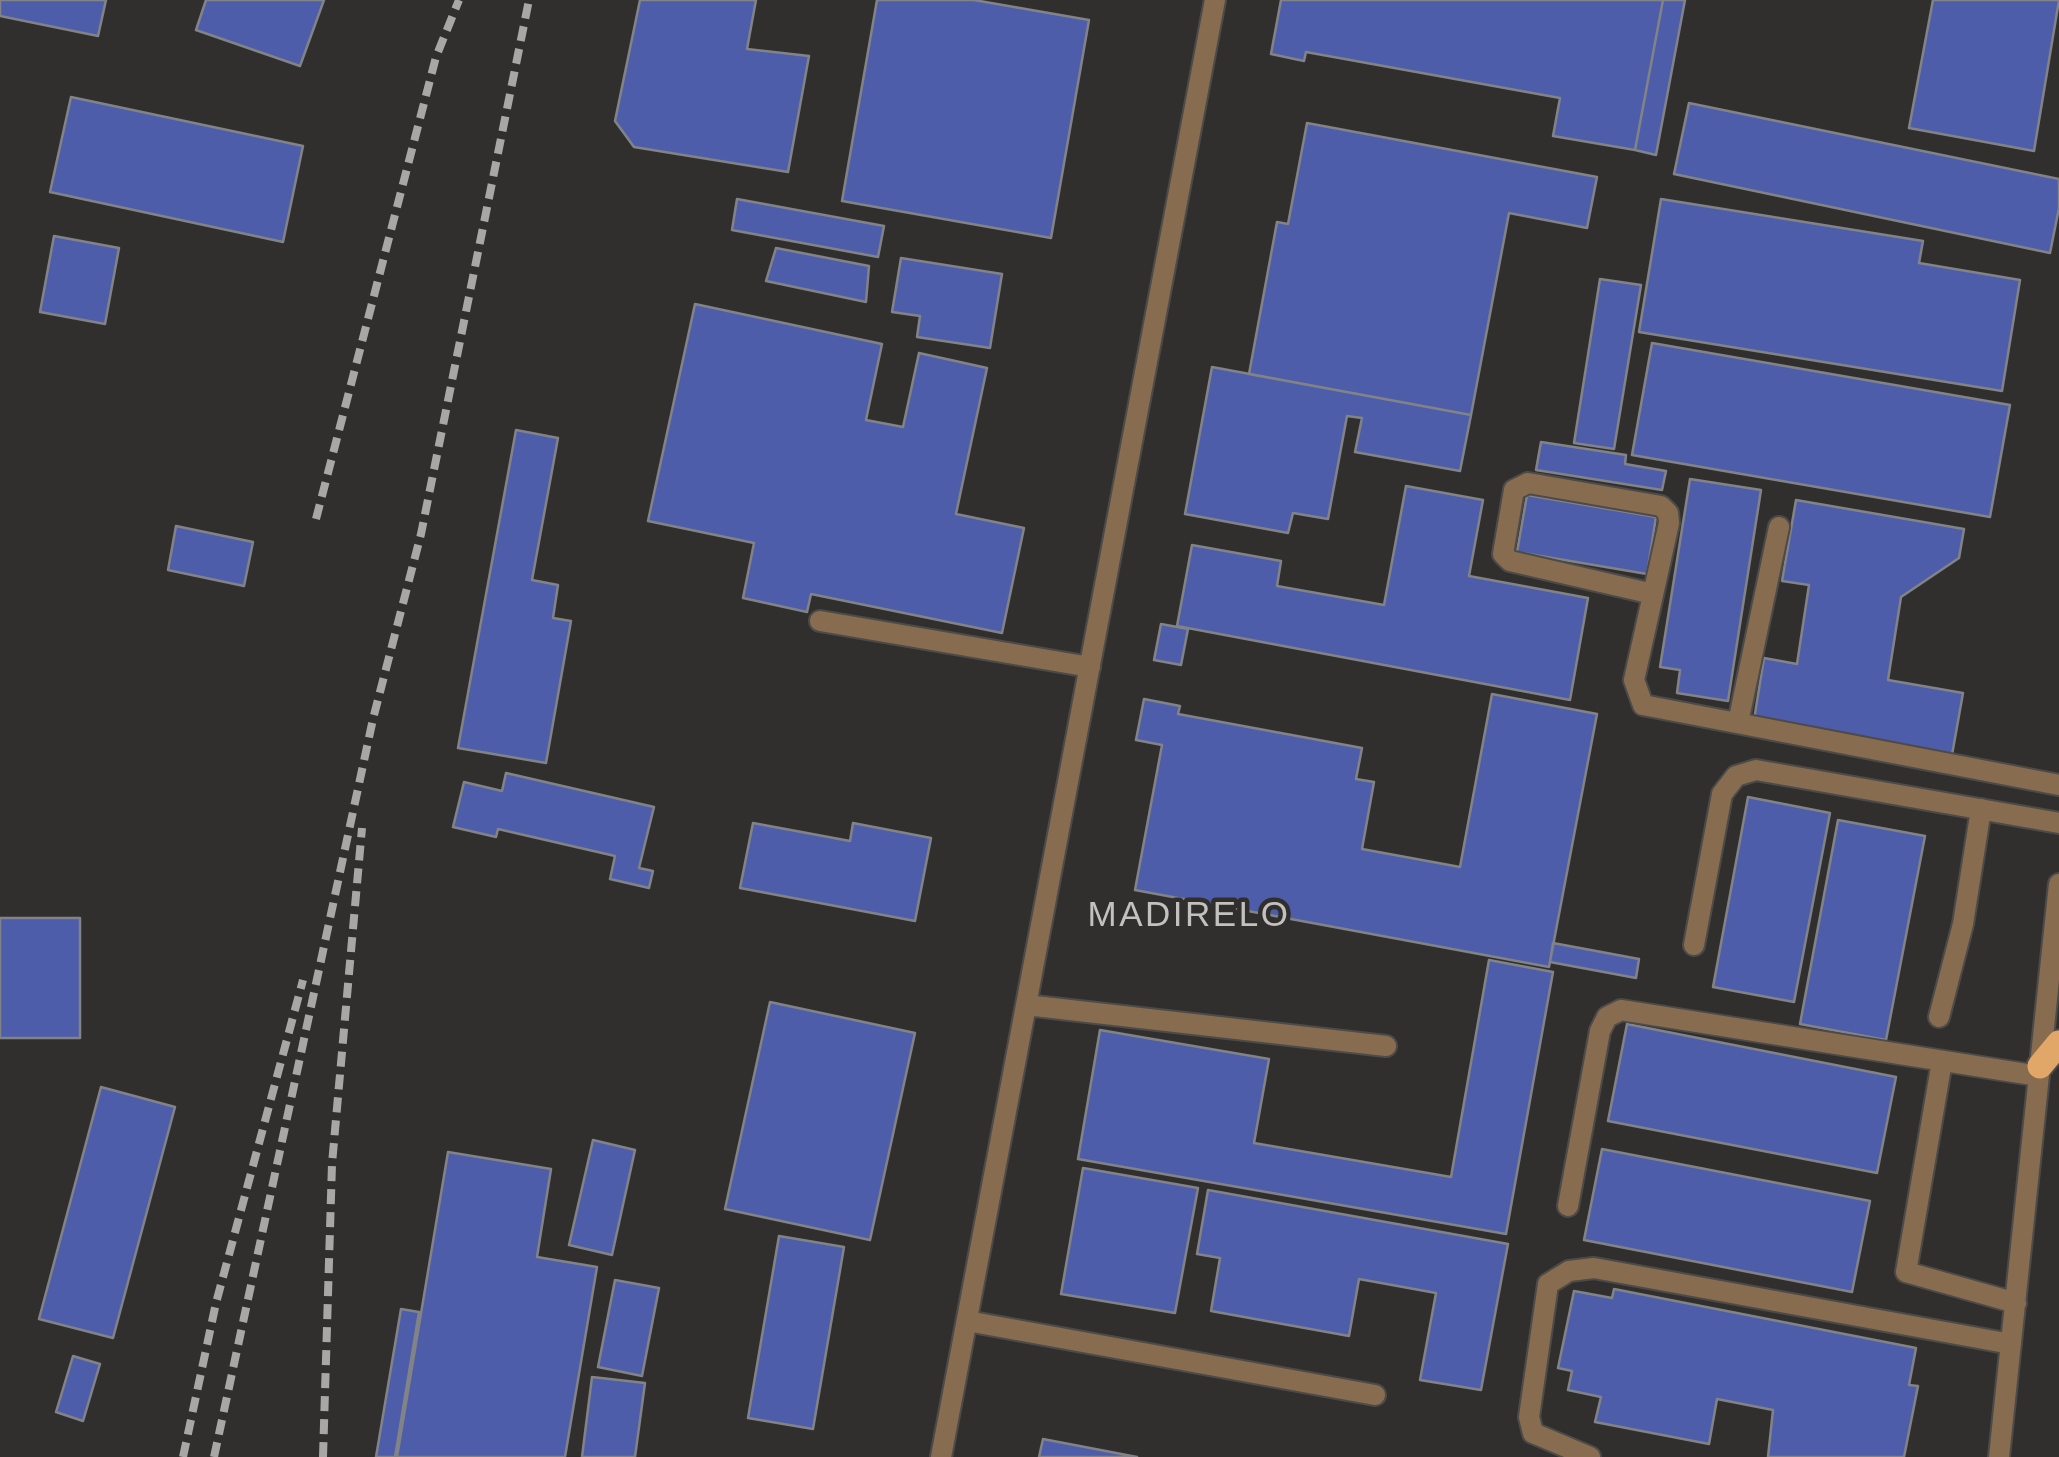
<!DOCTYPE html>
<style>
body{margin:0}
canvas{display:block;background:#312f2d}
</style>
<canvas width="2059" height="1457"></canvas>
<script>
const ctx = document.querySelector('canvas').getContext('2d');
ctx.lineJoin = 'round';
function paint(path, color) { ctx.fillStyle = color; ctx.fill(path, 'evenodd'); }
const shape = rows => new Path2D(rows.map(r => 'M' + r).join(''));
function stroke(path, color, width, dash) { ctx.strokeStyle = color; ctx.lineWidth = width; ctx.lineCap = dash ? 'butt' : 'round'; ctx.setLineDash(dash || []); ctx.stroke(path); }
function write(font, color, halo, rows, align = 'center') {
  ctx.font = font + ' Helvetica,sans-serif'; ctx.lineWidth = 9; ctx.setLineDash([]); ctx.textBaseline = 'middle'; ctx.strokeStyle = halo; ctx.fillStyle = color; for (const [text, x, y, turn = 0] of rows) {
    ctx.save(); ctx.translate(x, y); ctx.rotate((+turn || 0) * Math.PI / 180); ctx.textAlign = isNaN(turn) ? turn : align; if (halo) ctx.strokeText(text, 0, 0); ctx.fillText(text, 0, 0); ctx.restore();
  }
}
const building = shape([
 [0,0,106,0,98,36,0,16,0,0],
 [206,0,324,0,300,66,196,30,206,0],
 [640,0,756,0,747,49,809,56,788,172,634,147,615,121,640,0],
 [877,0,974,0,1089,20,1051,238,842,201,877,0],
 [1281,0,1663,0,1635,150,1553,136,1560,98,1306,52,1304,61,1271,54,1281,0],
 [1663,0,1685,0,1656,155,1635,150,1663,0],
 [1933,0,2059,0,2034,151,1909,128,1933,0],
 [71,97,303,146,283,242,50,192,71,97],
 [1689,103,2059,179,2059,208,2050,253,1674,174,1689,103],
 [1307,123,1597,177,1587,228,1509,213,1471,415,1249,374,1277,222,1288,224,1307,123],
 [737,199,884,226,878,257,732,230,737,199],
 [1661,199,1923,241,1919,263,2020,280,2002,391,1639,332,1661,199],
 [54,236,119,248,105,324,40,312,54,236],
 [776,248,869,266,866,302,766,281,776,248],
 [901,258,1002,274,990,348,917,337,920,316,892,312,901,258],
 [1600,279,1641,285,1614,449,1574,443,1600,279],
 [695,304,882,344,866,420,903,427,919,353,987,368,956,514,1024,528,1002,633,811,594,807,612,743,598,754,543,648,521,695,304],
 [1652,343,2010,405,1990,517,1632,455,1652,343],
 [1212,367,1471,415,1460,471,1355,452,1362,418,1347,416,1328,519,1293,513,1288,533,1185,514,1212,367],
 [516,430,558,438,532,580,558,585,553,618,571,621,546,763,458,748,516,430],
 [1541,442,1626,455,1625,464,1666,471,1662,490,1536,470,1541,442],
 [1690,479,1761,490,1728,701,1677,693,1680,670,1660,667,1690,479],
 [1406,486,1483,500,1469,576,1588,598,1570,700,1177,626,1192,545,1281,561,1277,586,1384,605,1406,486],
 [1527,495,1656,517,1647,574,1517,552,1527,495],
 [1796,500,1964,529,1959,558,1901,597,1888,680,1963,693,1952,755,1754,720,1764,658,1797,664,1809,585,1782,581,1796,500],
 [176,526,253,542,244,586,168,570,176,526],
 [1161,624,1188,629,1181,665,1154,660,1161,624],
 [1492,694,1597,714,1549,967,1135,890,1162,745,1136,740,1144,699,1180,706,1178,714,1362,748,1356,779,1374,782,1362,849,1460,867,1492,694],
 [506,773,654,807,639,868,653,871,649,888,610,879,615,856,498,829,496,837,453,827,464,782,502,791,506,773],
 [1748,797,1830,813,1794,1002,1713,987,1748,797],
 [1838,820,1925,836,1886,1040,1800,1024,1838,820],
 [753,823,850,841,853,823,931,838,915,921,740,888,753,823],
 [0,918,80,918,80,1038,0,1038,0,918],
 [1553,943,1639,959,1636,978,1550,962,1553,943],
 [1489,960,1553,972,1506,1234,1078,1159,1100,1030,1269,1059,1254,1143,1451,1177,1489,960],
 [770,1002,915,1033,870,1240,725,1209,770,1002],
 [1627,1024,1896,1077,1877,1173,1608,1121,1627,1024],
 [101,1087,175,1107,113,1338,39,1319,101,1087],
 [593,1140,635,1150,612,1255,569,1245,593,1140],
 [1602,1149,1870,1201,1852,1292,1584,1240,1602,1149],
 [448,1152,551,1169,537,1257,597,1267,565,1457,397,1457,448,1152],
 [1083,1168,1198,1188,1175,1313,1061,1294,1083,1168],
 [1208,1190,1508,1244,1481,1390,1420,1380,1436,1293,1359,1279,1349,1336,1211,1311,1220,1258,1197,1254,1208,1190],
 [779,1236,844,1247,813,1429,748,1418,779,1236],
 [615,1280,659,1288,642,1376,598,1367,615,1280],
 [1614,1289,1916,1348,1909,1385,1918,1386,1904,1457,1768,1457,1773,1410,1717,1399,1709,1444,1595,1422,1601,1397,1568,1390,1572,1371,1558,1368,1574,1291,1612,1298,1614,1289],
 [401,1309,419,1312,395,1457,376,1457,401,1309],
 [73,1356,100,1364,83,1421,56,1412,73,1356],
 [592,1377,645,1383,635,1457,582,1457,592,1377],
 [1043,1439,1137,1457,1039,1457,1043,1439]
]);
const lane = shape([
 [1653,594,1510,561,1503,554,1514,490,1528,483,1661,506,1668,513,1669,523,1634,680,1643,705,2059,785],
 [820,621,1090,667],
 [1738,723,1779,527],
 [1694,945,1722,794,1736,776,1756,770,2059,823],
 [1026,1005,1386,1046],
 [1939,1017,1963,924,1981,809],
 [1942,1061,1906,1272,2016,1303],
 [1568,1206,1600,1031,1607,1017,1621,1010,2039,1076],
 [967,1321,1375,1395],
 [941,1457,1215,0],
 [1590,1457,1533,1433,1529,1417,1548,1284,1569,1271,1594,1268,2011,1344],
 [1999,1457,2059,884]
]);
const primary = shape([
 [2040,1066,2059,1043]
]);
const rail = shape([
 [316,519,436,57,459,0],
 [183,1457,216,1303,303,980],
 [214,1457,373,719,421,534,529,0],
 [323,1457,332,1164,362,828]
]);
const neighbourhoodNames = [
 ["MADIRELO",1189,916]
];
paint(building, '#4d5daa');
stroke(building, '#828386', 2.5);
stroke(lane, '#4d4b49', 24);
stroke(primary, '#4d4b49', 29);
stroke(lane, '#886c4f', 20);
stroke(primary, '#e0a768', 25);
stroke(rail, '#a9a7a5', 8, [15, 8]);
ctx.letterSpacing = '2.5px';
write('35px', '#c3c1be', '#312f2d', neighbourhoodNames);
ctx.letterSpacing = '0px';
</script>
